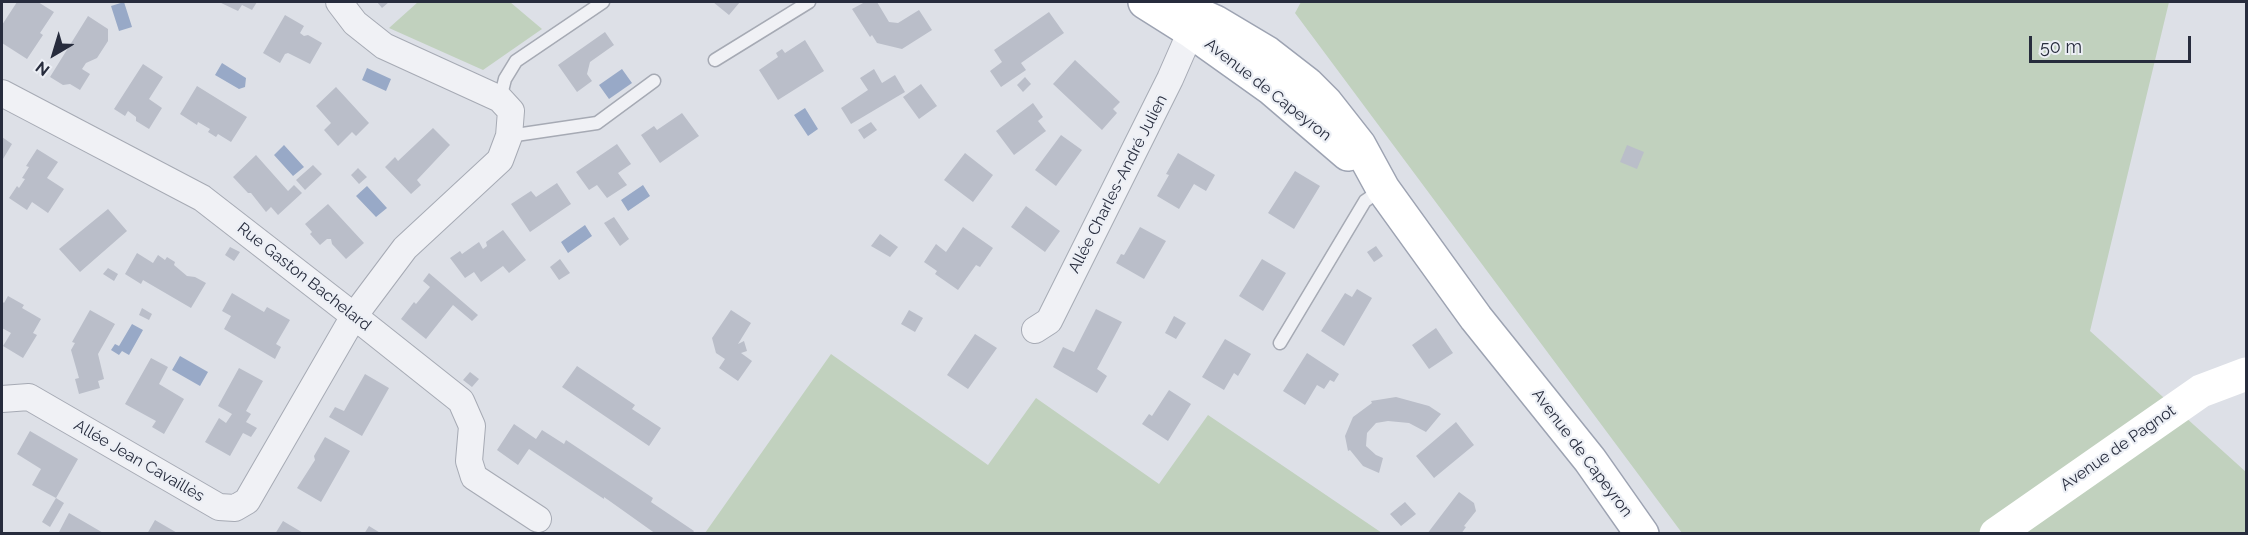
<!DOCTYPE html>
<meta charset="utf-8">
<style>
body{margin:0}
#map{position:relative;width:2248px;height:535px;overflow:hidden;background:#dde0e7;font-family:Raleway,sans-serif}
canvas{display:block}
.frame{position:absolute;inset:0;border:3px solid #272c3d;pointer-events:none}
.north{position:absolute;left:24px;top:24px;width:60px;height:60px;-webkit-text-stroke:4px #eceff5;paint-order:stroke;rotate:218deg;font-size:16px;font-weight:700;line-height:24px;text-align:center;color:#272c3d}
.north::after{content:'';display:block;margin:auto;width:21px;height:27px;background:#272c3d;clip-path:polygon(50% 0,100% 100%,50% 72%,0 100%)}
.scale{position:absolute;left:2029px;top:36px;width:162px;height:27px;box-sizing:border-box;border:3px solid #272c3d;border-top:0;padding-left:8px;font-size:18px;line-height:21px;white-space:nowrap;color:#272c3d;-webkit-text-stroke:4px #eceff5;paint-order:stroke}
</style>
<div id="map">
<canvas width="2248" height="535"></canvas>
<div class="frame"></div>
<div class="north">N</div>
<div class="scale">50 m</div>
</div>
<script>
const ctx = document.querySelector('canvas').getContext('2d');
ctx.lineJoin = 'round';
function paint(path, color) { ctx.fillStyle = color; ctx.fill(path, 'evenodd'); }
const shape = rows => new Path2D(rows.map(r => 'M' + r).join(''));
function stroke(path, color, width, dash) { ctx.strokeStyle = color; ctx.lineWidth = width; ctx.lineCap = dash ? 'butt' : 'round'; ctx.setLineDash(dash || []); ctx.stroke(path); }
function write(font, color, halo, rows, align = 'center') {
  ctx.font = font + ' Raleway,sans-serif'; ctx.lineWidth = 4.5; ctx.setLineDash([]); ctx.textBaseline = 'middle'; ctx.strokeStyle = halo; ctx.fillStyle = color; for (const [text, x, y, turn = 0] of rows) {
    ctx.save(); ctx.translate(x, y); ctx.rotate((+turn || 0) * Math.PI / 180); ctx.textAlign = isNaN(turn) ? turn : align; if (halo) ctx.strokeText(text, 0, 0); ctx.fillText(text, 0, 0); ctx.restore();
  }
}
const green = shape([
 [418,2,510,2,542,29,483,70,389,28],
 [1301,2,2169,2,2090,331,2246,472,2246,533,1682,533,1295,13],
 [831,354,988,465,1036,398,1159,484,1208,415,1382,533,705,533]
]);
const water = shape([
 [124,2,132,27,119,31,111,6],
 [222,63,246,78,245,87,239,89,215,75],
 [367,68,391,79,386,91,362,80],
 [622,69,632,83,609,99,599,85],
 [805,108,818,129,808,136,794,115],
 [284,145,304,167,293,176,274,155],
 [643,185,650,196,628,211,621,200],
 [367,186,387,208,376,217,356,196],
 [585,225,592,236,568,253,561,242],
 [132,324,143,330,129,355,122,351,119,355,111,350,115,344,119,346],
 [180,356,208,372,200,386,172,370]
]);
const building = shape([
 [17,2,38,2,54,12,40,33,43,35,27,59,2,43,2,25],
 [219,2,257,2,252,10,242,5,238,11],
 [377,2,389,2,382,8],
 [713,2,740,2,729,15],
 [865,2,877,2,889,22,898,23,919,10,932,30,902,49,877,43,872,35,870,37,852,9],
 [1049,12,1064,33,1021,63,1026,70,1001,87,990,71,1002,62,994,50],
 [285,15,304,26,300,33,304,36,308,35,322,43,310,64,288,53,285,54,280,63,263,53],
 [88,16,108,29,108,41,97,58,86,63,82,69,90,74,80,90,70,84,63,85,50,77],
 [605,32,614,45,590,62,587,74,592,81,577,92,558,65],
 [805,40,824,71,778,100,759,70,778,57,776,53,782,49,785,53],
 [1075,60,1120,102,1113,109,1117,113,1102,130,1053,84],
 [143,64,163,77,149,99,162,108,149,129,136,121,136,117,128,111,125,116,114,109],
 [874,69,882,83,895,75,905,92,851,124,841,108,868,90,860,78],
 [1025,77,1031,84,1023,92,1017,85],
 [921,84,937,106,919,119,903,97],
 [197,86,247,117,231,142,218,134,216,137,208,132,210,129,198,122,197,125,180,114],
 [336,87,369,123,356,136,352,132,338,146,324,130,331,123,316,106],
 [1033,103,1043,117,1038,121,1046,131,1014,155,996,131],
 [682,113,699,136,660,163,641,135,654,126,657,130],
 [871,122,877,130,864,139,858,130],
 [433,128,450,145,417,180,421,185,411,194,385,167,395,157,398,161],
 [1061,135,1082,150,1056,186,1035,170],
 [2,137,12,144,3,159,2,158],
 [617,144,631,164,618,173,627,185,607,198,597,185,589,190,576,172],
 [1627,145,1644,152,1637,169,1620,162],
 [37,149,58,162,47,178,64,189,48,213,32,202,27,210,9,198,17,186,19,188,25,179,22,178,29,167,26,166],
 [965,153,993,175,973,202,944,180],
 [1178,153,1215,175,1206,191,1194,184,1179,209,1157,196,1169,175,1166,174],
 [256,155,288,191,294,185,302,193,278,215,271,207,266,212,251,193,248,193,233,177],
 [313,165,322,174,305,190,296,180],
 [358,168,367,177,359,184,351,175],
 [1295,171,1320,186,1294,229,1268,213],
 [557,183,571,204,530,232,511,204,531,191,536,197],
 [328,204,364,243,346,259,332,244,331,239,327,239,320,245,310,234,312,232,305,224],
 [1026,206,1060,231,1045,252,1011,227],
 [108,209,127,231,80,272,59,249],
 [614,217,629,239,620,246,604,223],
 [963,227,993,248,980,267,976,265,958,290,935,274,937,271,924,262,936,244,946,252],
 [1140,227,1166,241,1144,279,1116,263,1121,254,1124,255],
 [503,230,526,260,509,273,503,266,481,282,474,272,465,278,450,258,460,251,462,254,479,242,483,249,487,246,486,242],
 [880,234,898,247,890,257,871,246],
 [1376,246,1383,256,1374,262,1367,252],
 [230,247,240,252,234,261,225,255],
 [137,253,153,263,158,255,165,260,167,257,175,262,174,265,187,276,195,277,206,283,191,308,143,280,141,284,125,274],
 [560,259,570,273,559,280,550,267],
 [1262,259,1286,273,1263,311,1239,296],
 [108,268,118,274,114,281,103,274],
 [429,273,478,315,472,321,453,305,426,339,401,319,414,302,416,304,430,287,423,281],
 [1357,289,1372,298,1344,346,1321,331,1345,293,1352,297],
 [232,293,264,312,267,307,290,320,276,344,281,347,275,359,224,329,231,316,222,311],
 [8,296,24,305,22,308,41,319,33,333,37,335,23,358,3,346,11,333,2,328,2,301,4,303],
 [142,308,152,314,149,320,139,315],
 [1096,309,1122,322,1097,369,1107,376,1097,393,1053,367,1063,347,1074,352],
 [90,310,115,324,98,354,104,379,98,381,100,388,79,394,75,379,79,378,71,350,75,343,72,342],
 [731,310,751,323,738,344,744,341,747,351,741,353,752,361,738,381,719,368,725,359,716,353,712,338],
 [909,310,923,318,915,332,901,324],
 [1174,316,1186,323,1176,339,1165,333],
 [1436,328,1453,353,1429,369,1412,345],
 [975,334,997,348,968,389,947,375],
 [1225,339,1251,354,1238,376,1234,373,1224,390,1202,377],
 [1307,353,1339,374,1334,382,1330,380,1324,389,1317,385,1305,405,1283,391],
 [151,358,168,367,159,384,184,399,164,434,152,427,156,421,125,404],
 [577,366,635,405,632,409,661,428,649,446,562,387],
 [239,368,263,381,246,411,251,414,246,422,257,428,251,437,243,433,230,456,205,442,219,418,226,423,232,414,218,406],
 [470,372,479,379,472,387,463,380],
 [365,374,389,388,362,436,329,417,335,407,344,411],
 [1169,390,1191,404,1168,441,1142,424,1149,414,1152,416],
 [1396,397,1429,406,1441,414,1426,432,1409,423,1388,421,1376,423,1367,433,1366,446,1376,455,1383,458,1379,473,1363,466,1350,450,1348,451,1345,436,1353,417,1372,403,1371,401],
 [1456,422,1474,445,1434,478,1416,456],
 [514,424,536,439,542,430,564,444,566,440,653,498,651,502,694,531,692,534,656,534,604,497,604,499,529,449,518,465,497,450],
 [30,431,78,459,56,498,32,485,41,469,17,454],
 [325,437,350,451,321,502,297,488,315,460,314,456],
 [1459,492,1474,503,1476,511,1464,526,1466,527,1461,534,1427,534],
 [56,498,64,503,50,527,42,522],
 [1405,502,1416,514,1401,526,1390,514],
 [69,513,105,534,58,534],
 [155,520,179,534,147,534],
 [283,521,305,534,275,534],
 [369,526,382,534,364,534]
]);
const lane = shape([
 [715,60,809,2],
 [500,99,505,79,516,61,603,2],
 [509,136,597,123,654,81],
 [1280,343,1365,201,1381,190]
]);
const street = shape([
 [2,93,202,198,354,316,461,401,472,426,469,461,474,477,538,519],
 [1035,330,1049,321,1170,79,1191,31],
 [2,399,29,397,219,507,235,508,247,501,354,316,405,248,500,160,509,136,511,111,500,99,384,46,355,23,339,2]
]);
const secondary = shape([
 [1996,534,2201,391,2246,374]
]);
const primary = shape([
 [1145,2,1191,31,1271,88,1348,154],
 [1170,2,1215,22,1267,53,1307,84,1326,103,1359,145,1383,189,1476,318,1590,460,1642,534]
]);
const streetNames = [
 ["Avenue de Capeyron",1268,90,38],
 ["Allée Charles-André Julien",1118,184,-63],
 ["Rue Gaston Bachelard",304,277,38],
 ["Avenue de Pagnot",2118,448,-35],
 ["Avenue de Capeyron",1582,453,53],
 ["Allée Jean Cavaillès",139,461,30]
];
paint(green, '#c1d1be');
paint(water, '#98a9c7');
paint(building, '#babec9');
stroke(lane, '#a6aab4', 15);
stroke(street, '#a6aab4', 28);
stroke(primary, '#9da3b2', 36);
stroke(lane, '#f0f1f5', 12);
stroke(street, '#f0f1f5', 26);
stroke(secondary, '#fff', 33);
stroke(primary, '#fff', 33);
write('16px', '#272c3d', '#eceff5', streetNames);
</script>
